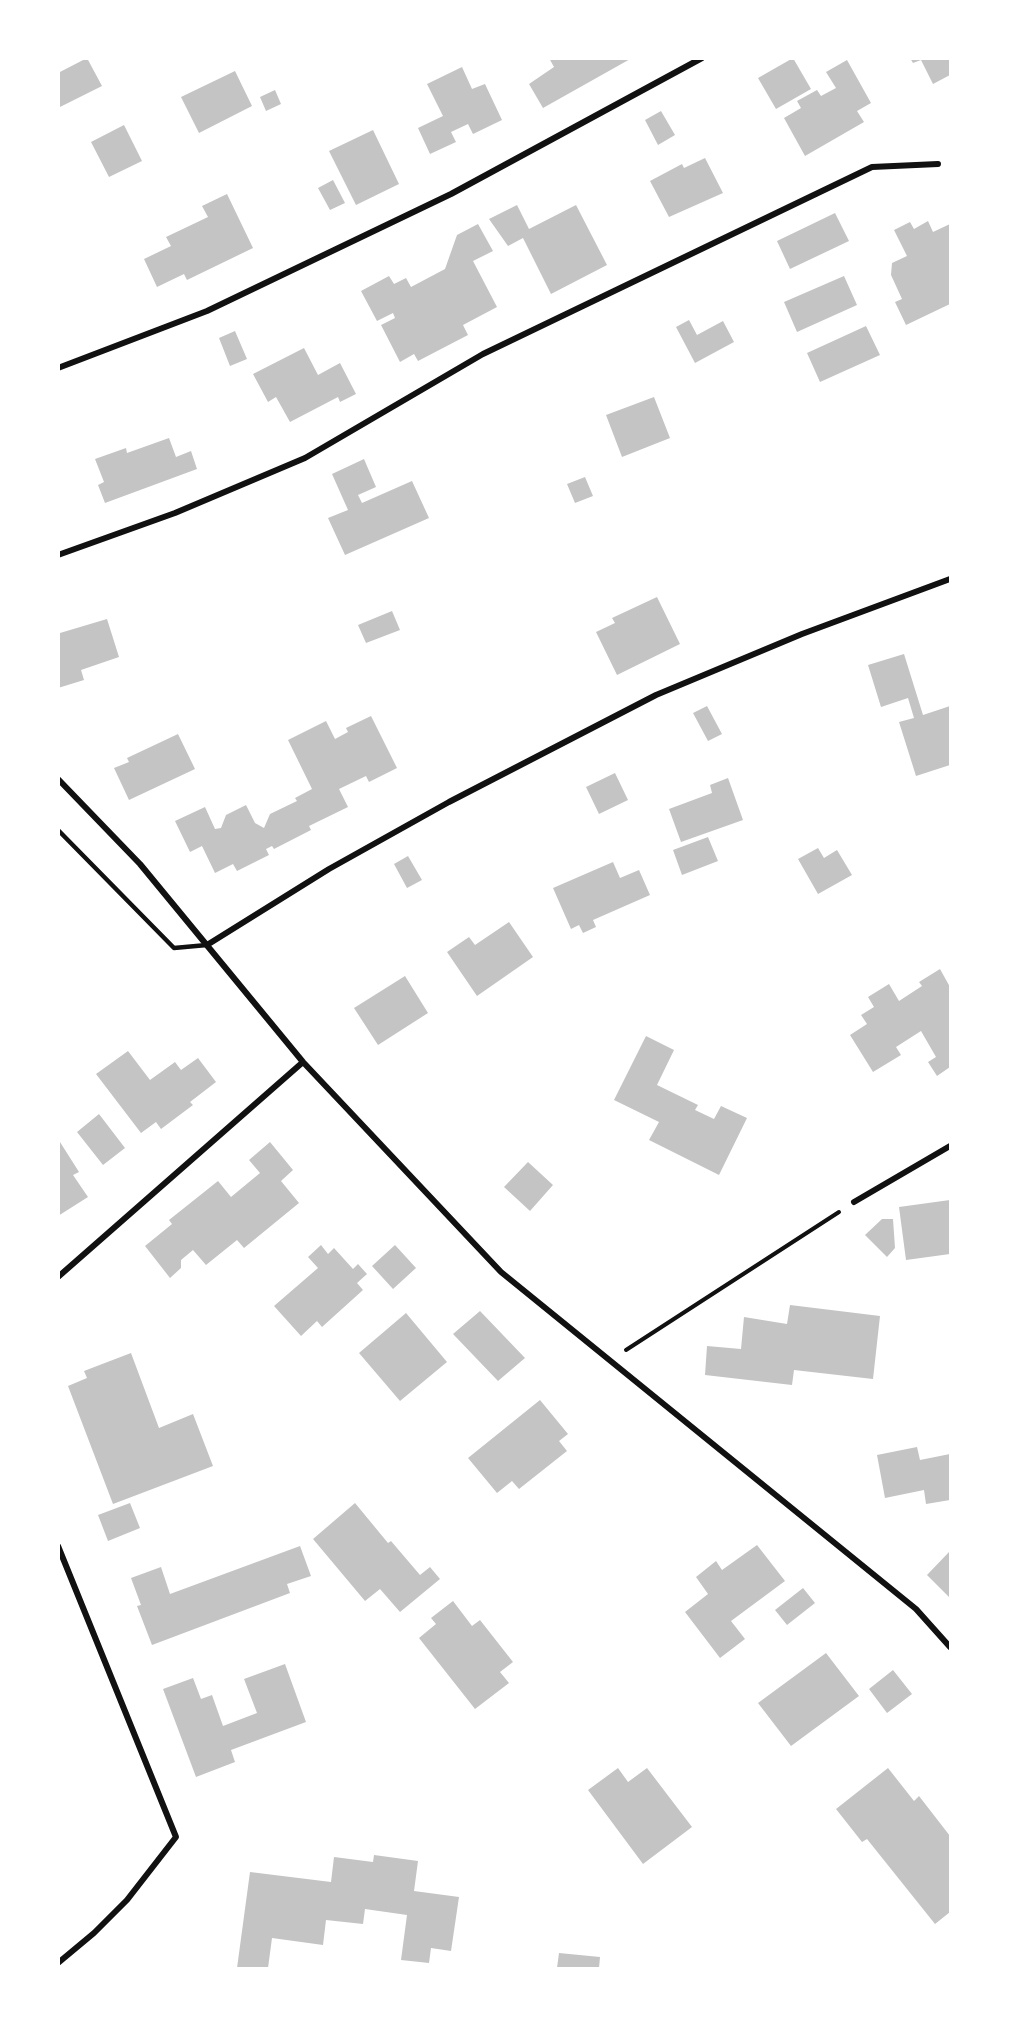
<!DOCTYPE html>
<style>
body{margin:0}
#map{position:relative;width:1009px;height:2027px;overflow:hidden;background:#fff;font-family:"Public Sans",sans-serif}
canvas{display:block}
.frame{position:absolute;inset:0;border:60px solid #fff;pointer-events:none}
</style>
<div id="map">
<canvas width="1009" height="2027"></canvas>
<div class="frame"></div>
</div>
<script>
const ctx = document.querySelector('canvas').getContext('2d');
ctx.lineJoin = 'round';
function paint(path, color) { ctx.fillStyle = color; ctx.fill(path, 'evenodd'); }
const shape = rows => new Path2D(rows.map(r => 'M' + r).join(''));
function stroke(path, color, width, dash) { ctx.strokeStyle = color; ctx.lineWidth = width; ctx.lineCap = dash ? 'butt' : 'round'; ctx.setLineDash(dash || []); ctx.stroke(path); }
const building = shape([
 [87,58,102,86,58,108,58,73],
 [549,58,632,58,543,108,529,84,554,67],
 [793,58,811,89,776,109,758,78],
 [910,58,950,58,950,75,933,84,921,60,913,63],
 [847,60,871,103,857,111,864,122,805,156,784,118,801,108,797,101,817,90,821,96,836,88,826,72],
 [462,67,472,89,485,84,502,120,473,134,468,124,451,132,456,142,430,154,418,128,443,116,427,84],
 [235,71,252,106,199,133,181,97],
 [275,90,281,104,266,111,260,97],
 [661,111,675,135,658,145,645,120],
 [124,125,142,161,109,177,91,142],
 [373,130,399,184,356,205,329,151],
 [705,158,723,193,669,217,650,181,682,164,684,168],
 [333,180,345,203,330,210,318,188],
 [227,194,253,248,187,280,184,274,157,287,144,259,171,246,166,237,208,217,202,206],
 [517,205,529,229,576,205,607,265,551,294,523,238,508,246,489,219],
 [835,213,849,241,790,269,777,241],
 [928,221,933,232,950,224,950,304,906,325,895,302,902,299,891,275,892,263,907,256,894,230,910,222,914,229],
 [478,224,493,251,473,261,497,307,463,325,468,335,418,361,414,354,400,362,381,325,395,318,393,313,377,321,361,291,389,276,394,284,406,278,411,287,445,269,457,235],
 [844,276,857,305,797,332,784,302],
 [689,320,697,335,723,321,734,342,695,363,676,327],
 [866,326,880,355,820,382,807,353],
 [235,331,247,359,230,366,219,338],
 [304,348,318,375,340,363,356,394,340,402,338,397,290,422,276,397,268,402,253,374],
 [654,397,670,438,622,457,606,415],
 [169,438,176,457,191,451,197,469,105,503,98,485,104,482,95,459,126,448,127,453],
 [364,459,376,487,358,495,362,503,412,481,429,518,345,555,328,518,348,510,332,474],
 [585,477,593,496,575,503,567,484],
 [657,597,680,644,617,675,596,632,615,623,612,618],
 [392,611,400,630,366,643,358,625],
 [107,619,119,657,81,670,84,680,58,688,58,629,60,633],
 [904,654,923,715,950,706,950,765,916,776,899,722,914,718,908,698,881,707,868,665],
 [707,706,722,734,708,741,693,713],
 [371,716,397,768,369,782,366,776,339,789,348,807,309,826,311,830,274,849,272,846,266,849,269,855,237,871,233,864,215,873,202,846,190,852,175,821,205,807,215,829,221,828,226,815,246,805,255,823,264,828,270,814,297,801,295,798,312,789,288,740,326,721,335,739,348,732,346,728],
 [178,734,195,769,129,800,114,768,129,762,127,758],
 [615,773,628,800,599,814,586,787],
 [728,778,743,820,681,842,669,809,712,793,710,785],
 [708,837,718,861,682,875,673,850],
 [818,848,824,858,837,850,852,875,818,894,798,859],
 [408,856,422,880,407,888,394,864],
 [613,862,620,878,639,870,650,895,593,920,596,927,583,933,579,925,571,929,553,888],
 [509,922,533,957,477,996,447,952,469,937,475,945],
 [940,969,950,987,950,1067,937,1076,928,1062,936,1057,921,1031,896,1047,901,1055,873,1072,850,1035,867,1024,861,1015,874,1007,868,997,889,984,899,1001,922,986,919,982],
 [405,976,428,1013,378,1045,354,1008],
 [646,1036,674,1050,657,1085,698,1105,695,1110,714,1119,721,1106,747,1118,719,1175,649,1140,659,1122,614,1100],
 [128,1051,150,1080,175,1062,181,1070,198,1058,216,1082,190,1102,193,1105,161,1129,156,1122,141,1133,96,1074],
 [99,1114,125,1148,103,1165,77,1132],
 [60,1142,79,1172,73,1175,88,1197,58,1216],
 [270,1142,293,1170,281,1181,299,1203,244,1248,237,1240,206,1265,193,1250,181,1260,181,1268,170,1278,145,1246,172,1224,169,1220,218,1181,231,1197,260,1173,249,1160],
 [528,1162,553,1185,530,1211,504,1187],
 [950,1200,950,1254,906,1260,899,1207],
 [882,1219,893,1219,895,1248,887,1257,865,1235],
 [321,1245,328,1254,334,1248,353,1269,358,1264,367,1274,357,1283,363,1290,322,1327,317,1321,301,1336,274,1306,318,1268,308,1257],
 [395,1245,416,1268,393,1289,372,1266],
 [790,1305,880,1316,873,1379,794,1370,792,1385,705,1375,707,1346,741,1349,744,1317,787,1324],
 [480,1311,525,1358,498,1381,453,1334],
 [406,1313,447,1362,400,1401,359,1353],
 [131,1353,159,1428,193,1414,213,1466,113,1504,68,1386,87,1378,84,1371],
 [540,1400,568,1434,559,1441,567,1451,519,1489,512,1481,497,1493,468,1458],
 [917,1447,920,1460,950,1454,950,1500,926,1504,924,1490,885,1498,877,1455],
 [130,1503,140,1528,108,1541,98,1515],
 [355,1503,388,1543,391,1541,420,1575,430,1567,440,1579,400,1612,380,1589,365,1601,313,1539],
 [757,1545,785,1581,731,1621,745,1639,720,1658,685,1612,708,1594,696,1577,716,1561,722,1570],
 [300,1546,311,1576,287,1584,290,1593,152,1645,137,1606,141,1605,131,1578,161,1567,170,1594],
 [949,1552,950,1554,950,1598,927,1575],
 [803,1588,815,1603,787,1625,775,1610],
 [453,1601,472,1626,480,1620,513,1662,500,1672,509,1683,475,1709,419,1638,436,1624,431,1618],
 [826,1653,859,1696,791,1746,758,1703],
 [285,1664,306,1722,231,1750,235,1762,196,1777,163,1689,193,1678,201,1699,212,1695,223,1726,257,1713,244,1679],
 [893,1670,912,1694,887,1713,869,1689],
 [618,1768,628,1782,647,1768,692,1827,643,1864,588,1790],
 [888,1768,914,1801,919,1796,950,1836,950,1912,935,1924,867,1839,862,1842,836,1809],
 [374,1855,418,1861,414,1891,459,1897,451,1951,431,1948,429,1963,401,1960,407,1915,365,1909,363,1924,326,1920,323,1945,272,1938,268,1968,237,1968,250,1872,331,1882,334,1857,373,1862],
 [559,1953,600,1957,599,1968,557,1968]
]);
const path = shape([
 [626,1350,839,1212]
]);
const service = shape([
 [58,830,174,948,207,945]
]);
const minor = shape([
 [58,368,207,311,451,194,702,58],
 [58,555,175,513,305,458,483,354,872,167,938,164],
 [58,779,140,864,303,1062,501,1272,916,1609,950,1647],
 [207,945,329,869,449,802,656,695,802,634,950,579],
 [854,1202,950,1146],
 [58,1277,303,1062],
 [58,1546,176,1837,127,1900,94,1933,58,1963]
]);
paint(building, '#c4c4c4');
stroke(path, '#111', 4);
stroke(service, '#111', 4.5);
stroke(minor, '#111', 6);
</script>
